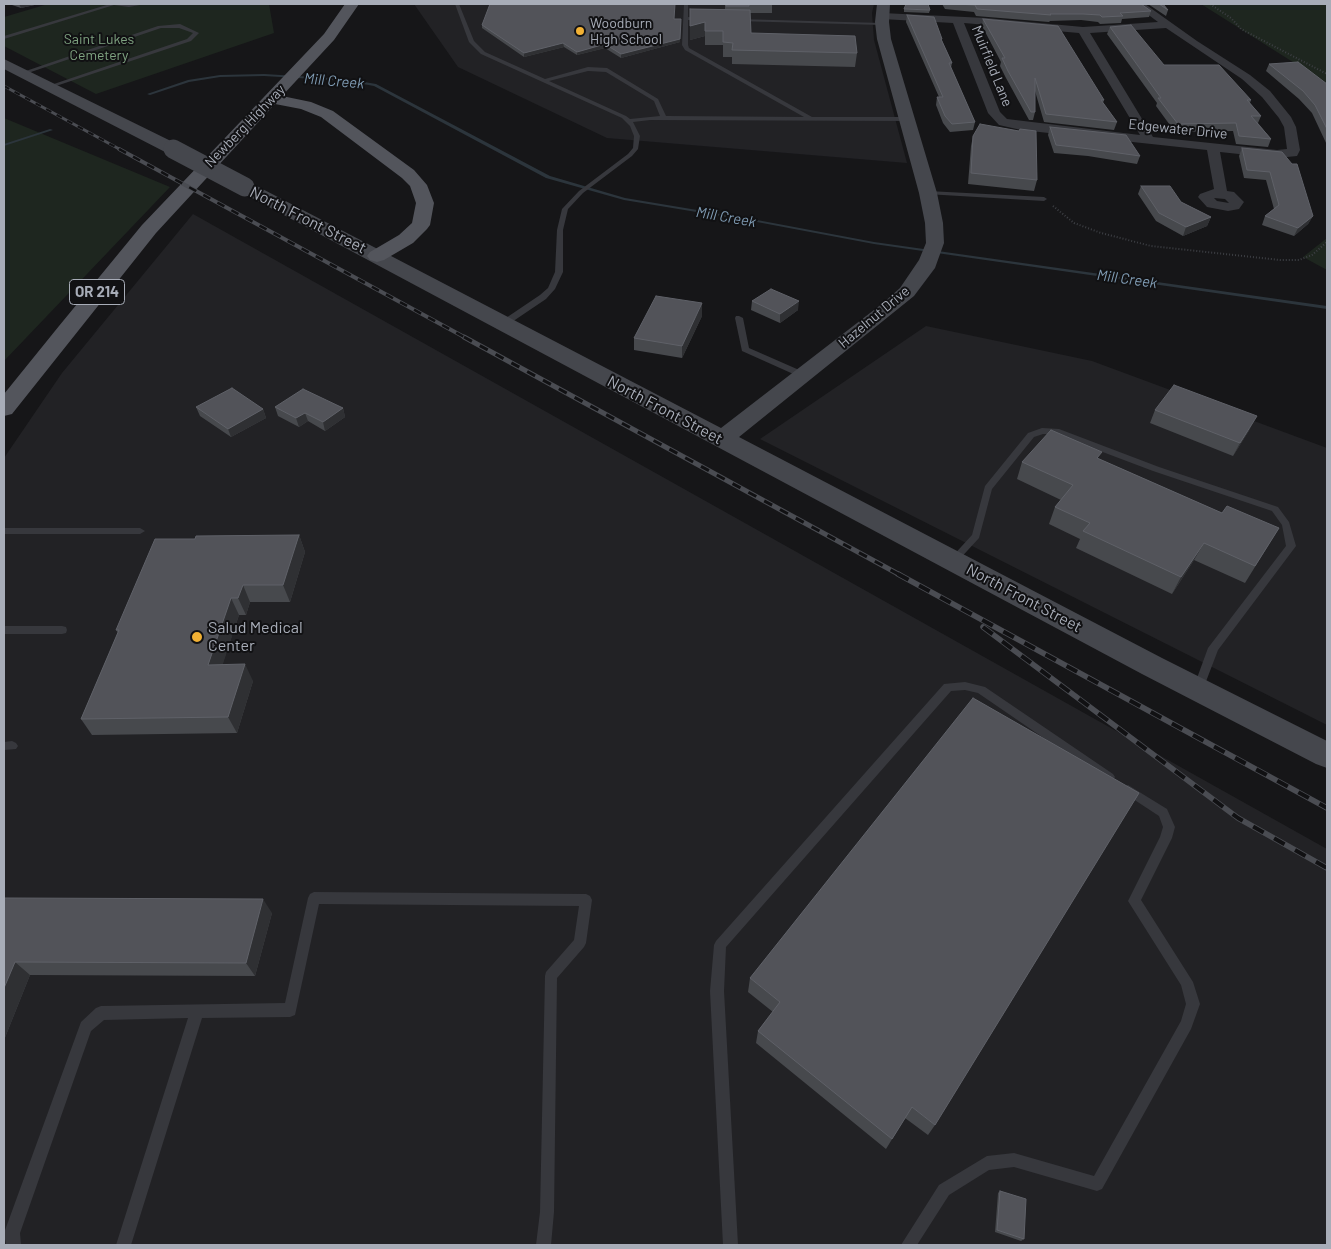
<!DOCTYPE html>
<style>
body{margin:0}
#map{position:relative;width:1331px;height:1249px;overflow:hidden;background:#161618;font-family:Barlow,sans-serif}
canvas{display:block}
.frame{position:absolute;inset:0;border:5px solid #a8adb8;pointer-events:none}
</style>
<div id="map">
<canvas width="1331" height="1249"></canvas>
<div class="frame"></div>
</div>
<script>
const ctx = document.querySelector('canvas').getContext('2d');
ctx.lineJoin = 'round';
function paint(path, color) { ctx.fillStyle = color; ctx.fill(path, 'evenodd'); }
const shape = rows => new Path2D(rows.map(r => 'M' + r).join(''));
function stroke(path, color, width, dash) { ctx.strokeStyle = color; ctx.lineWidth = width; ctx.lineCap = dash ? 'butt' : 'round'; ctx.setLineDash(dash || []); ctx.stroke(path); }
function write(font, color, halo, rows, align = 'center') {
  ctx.font = font + ' Barlow,sans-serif'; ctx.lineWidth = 4; ctx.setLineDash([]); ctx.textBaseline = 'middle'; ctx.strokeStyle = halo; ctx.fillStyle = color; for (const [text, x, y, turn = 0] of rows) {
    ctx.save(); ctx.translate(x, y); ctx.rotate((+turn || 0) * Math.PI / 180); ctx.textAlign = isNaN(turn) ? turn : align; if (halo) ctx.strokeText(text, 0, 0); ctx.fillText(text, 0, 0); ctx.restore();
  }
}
const built = shape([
 [414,4,874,4,872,13,874,40,907,163,607,138,458,67],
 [193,214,1327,849,1327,1245,4,1245,4,458,62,373],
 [926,326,1092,361,1327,448,1327,725,760,439]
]);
const green = shape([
 [48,4,269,4,274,33,96,94,4,46,4,17],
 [1201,4,1327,4,1327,87,1307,71],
 [4,118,170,187,4,361],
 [1327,238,1327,270,1303,257]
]);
const stream = shape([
 [264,74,347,79,376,84,550,176,625,198,757,220,874,242,1327,306,1327,309,874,244,757,222,624,200,546,178,374,86,347,81,264,76,220,77,189,82,150,95,147,94,188,80,220,75,264,74],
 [50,129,53,130,4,146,4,144,50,129]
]);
const path = shape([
 [1210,4,1231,18,1241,29,1327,74],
 [1053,206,1074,223,1101,233,1151,246,1280,260,1299,260,1312,255,1327,242]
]);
const lane = shape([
 [110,4,145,4,129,7,114,5,4,39,4,36,110,4],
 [455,4,459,4,474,41,485,52,545,79,588,67,607,68,658,99,666,116,804,117,685,50,682,45,684,4,688,4,688,17,705,19,703,20,688,20,688,45,689,48,812,117,907,117,910,119,907,121,650,120,633,122,640,136,638,149,632,156,583,193,568,209,563,230,563,272,555,289,546,299,506,326,500,326,500,322,540,295,548,288,555,272,557,230,562,209,579,191,628,154,633,148,634,136,630,126,622,118,481,54,469,42,455,4],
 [588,71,606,72,654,101,660,116,630,119,626,116,549,81,588,71],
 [738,19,882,23,884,24,882,25,736,21,738,19],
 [180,24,199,33,191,41,50,88,45,87,187,39,193,33,179,28,161,28,25,74,20,73,158,26,180,24],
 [928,191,1044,197,1047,199,1044,201,926,194,926,192,928,191],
 [736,316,739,316,743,318,749,348,806,373,806,377,800,377,742,351,735,318,736,316],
 [1042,428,1059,429,1159,467,1278,507,1289,522,1296,546,1218,650,1202,692,1198,693,1194,692,1193,689,1208,648,1286,546,1282,525,1272,511,1153,471,1055,434,1043,434,1034,437,992,489,979,538,956,563,950,563,948,561,950,559,972,535,985,486,1028,433,1042,428],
 [4,528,140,528,145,531,140,534,4,534,4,528],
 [4,626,62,626,66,627,67,630,66,633,62,634,4,634,4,626],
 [965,682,985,687,1113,774,1115,777,1113,780,1109,782,1105,780,978,693,965,690,951,691,726,947,724,991,738,1245,723,1245,710,991,714,945,716,941,944,684,965,682],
 [12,741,16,743,18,746,16,749,4,750,4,742,12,741],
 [1128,785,1167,809,1175,827,1172,838,1141,900,1193,982,1200,1004,1191,1029,1102,1189,1097,1191,1014,1167,989,1170,949,1195,917,1245,901,1245,939,1185,987,1156,1014,1153,1094,1176,1181,1021,1186,1004,1181,985,1128,901,1160,837,1163,827,1159,816,1124,793,1122,790,1124,787,1128,785],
 [314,892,586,894,590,896,592,900,586,943,584,947,557,978,554,1212,551,1245,536,1245,540,1212,545,976,546,972,574,940,579,906,319,904,295,1015,290,1017,202,1018,131,1245,116,1245,188,1018,104,1020,91,1031,20,1233,21,1245,6,1245,4,1233,81,1022,96,1008,101,1006,285,1003,308,898,310,894,314,892]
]);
const street = shape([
 [1134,4,1145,4,1197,41,1250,75,1270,91,1291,117,1296,127,1300,150,1297,156,1277,158,1220,152,1227,191,1234,192,1244,202,1239,209,1228,211,1207,207,1198,197,1200,194,1214,189,1207,150,1021,130,999,125,988,113,953,23,882,19,877,16,882,13,986,18,1083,27,1158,22,1134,4],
 [964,23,1079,33,1140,135,1007,119,1000,112,964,23],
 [1166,28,1242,79,1262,97,1279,118,1284,127,1287,149,1277,150,1153,137,1090,33,1166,28],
 [1214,198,1225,199,1229,203,1217,201,1214,198]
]);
const secondary = shape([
 [877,4,890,4,889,22,891,39,937,193,943,223,944,243,935,268,914,296,739,437,1162,658,1327,741,1327,768,1316,764,1142,674,239,191,236,187,239,183,245,182,251,183,721,428,883,303,900,288,919,260,926,243,925,223,919,193,877,39,875,22,877,4],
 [4,59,179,145,181,149,179,153,173,154,167,153,4,69,4,59]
]);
const primary = shape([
 [345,4,359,4,334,40,282,96,311,102,333,111,414,170,427,185,434,203,430,225,427,229,413,243,384,260,377,262,370,260,367,256,370,252,399,235,412,223,416,203,410,186,402,178,321,117,301,109,275,104,156,233,12,414,4,416,4,394,59,326,142,225,324,34,345,4]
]);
const railFar3 = shape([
 [4,86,121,150]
]);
const railFar2 = shape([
 [119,149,466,338]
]);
const railFar1 = shape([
 [464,337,900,575]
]);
const rail = shape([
 [898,574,1327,808],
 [983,627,1238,818,1327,868]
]);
const secondaryBridgeFar1 = shape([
 [173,149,175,150]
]);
const secondaryBridge = shape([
 [173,149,245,187]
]);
const wall = shape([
 [9,4,39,4,21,8],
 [725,4,772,4,772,13,750,13,751,33,857,53,855,67,732,64,732,57,723,57,723,45,705,45,705,36,690,40,690,9,725,9],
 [942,4,1141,4,1151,11,1149,17,1122,19,1121,23,1100,24,1098,22,1081,20,1050,21,1049,22,976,16,974,12,945,9],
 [1148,4,1163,4,1168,10,1166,16],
 [904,9,930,10,929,13,904,12],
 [907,15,942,39,942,41,952,63,951,68,975,122,973,130,950,132,943,123,936,105,937,97,939,97,906,22],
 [674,19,680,42,621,58,605,48,577,55,564,47,524,57,482,28,482,25],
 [983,19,1104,100,1103,103,1117,122,1114,130,1044,122,1035,91,1035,112,1033,120,1029,120,1006,78,1000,66,1001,62,982,26],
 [1110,27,1164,65,1251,100,1250,103,1261,116,1258,123,1271,139,1268,147,1236,144,1233,131,1175,132,1156,106,1157,103,1107,34],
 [1269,64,1327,84,1327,145,1312,113,1299,99,1266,71],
 [1050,127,1140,156,1137,164,1088,156,1054,153,1048,135],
 [973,136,1037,180,1034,191,968,184,971,146],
 [1242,148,1282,152,1313,216,1308,224,1294,236,1262,225,1265,216,1274,209,1266,180,1244,178,1239,156],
 [1141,186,1181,202,1211,217,1207,226,1183,236,1156,221,1138,194],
 [752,301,798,310,780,323,751,310],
 [702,316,682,358,634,350,634,338],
 [196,407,263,409,266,418,231,437,200,416],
 [275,407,343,408,345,417,325,431,308,421,299,427,278,416],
 [1155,410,1250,429,1233,456,1150,423],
 [1099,459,1222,513,1279,528,1245,583,1194,560,1172,594,1076,548,1080,539,1049,524,1055,507,1061,500,1017,479,1022,462],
 [299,535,305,552,290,602,250,602,246,615,239,615,222,665,253,681,237,733,92,735,81,719,118,633,116,630,195,539],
 [4,898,272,913,255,976,30,975,4,1040],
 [750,978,935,1125,928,1135,905,1118,886,1149,756,1043,758,1031,773,1012,748,992],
 [1000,1191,1024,1239,1021,1241,995,1232,998,1193]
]);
const shadedWall = shape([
 [19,4,39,4,21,8],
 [681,19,680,42,621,58,621,54],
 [705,22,705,36,690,40,690,26],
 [563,43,564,47,524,57,524,53],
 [605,44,605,48,577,55,577,52],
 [1313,216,1308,224,1294,236,1298,228],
 [1211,217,1207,226,1183,236,1186,227],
 [799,301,798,310,780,323,780,314],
 [702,303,702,316,682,358,682,346],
 [343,408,345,417,325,431,323,422],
 [263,409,266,418,231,437,228,429],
 [305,413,308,421,299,427,296,418],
 [1257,416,1250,429,1233,456,1240,443],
 [299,535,305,552,290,602,283,585],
 [1204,543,1194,560,1172,594,1181,577],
 [243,585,250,602,246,615,238,598],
 [231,598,239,615,217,682,208,665],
 [245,664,253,681,237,733,228,717],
 [263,899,272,913,255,976,246,963],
 [15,962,30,975,4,1040,4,988]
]);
const building = shape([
 [490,4,675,4,674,19,681,19,680,39,621,54,605,44,577,52,563,43,524,53,482,25,490,4],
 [726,4,749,4,749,6,726,6,726,4],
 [906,4,928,4,930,10,904,9,906,4],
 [956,4,1141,4,1151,11,1120,13,1123,16,1102,17,1100,15,1083,14,1050,14,1051,15,977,9,975,5,956,4],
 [1159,4,1163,4,1168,10,1159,4],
 [690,9,750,10,751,33,855,36,857,53,732,50,733,43,723,42,723,31,705,31,705,22,690,26,690,9],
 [907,15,934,17,942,39,941,39,952,63,949,63,975,122,952,124,945,116,937,97,943,97,907,15],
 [983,19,1058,26,1104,100,1101,100,1117,122,1046,114,1035,78,1035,112,1031,112,1008,71,1002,58,1005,58,983,19],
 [1131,25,1164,65,1219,65,1251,100,1247,100,1261,116,1251,116,1271,139,1239,136,1236,123,1178,124,1158,98,1161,98,1110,27,1131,25],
 [1298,62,1327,84,1327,129,1315,105,1303,91,1269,64,1298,62],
 [980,124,1019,131,1020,129,1036,131,1037,180,971,173,973,136,980,124],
 [1050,127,1126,135,1140,156,1090,149,1056,145,1050,127],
 [1242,148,1282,152,1292,164,1297,164,1313,216,1298,228,1265,216,1279,205,1270,172,1247,170,1242,148],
 [1141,186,1170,186,1181,202,1211,217,1186,227,1159,213,1141,186],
 [771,289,799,301,780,314,752,301,771,289],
 [656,296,702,303,682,346,634,338,656,296],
 [1174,385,1257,416,1240,443,1155,410,1174,385],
 [232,388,263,409,228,429,196,407,232,388],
 [303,389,343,408,323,422,305,413,296,418,275,407,303,389],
 [1051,430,1102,452,1097,458,1222,513,1227,506,1279,528,1255,566,1204,543,1181,577,1083,531,1090,523,1055,507,1073,485,1022,462,1051,430],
 [299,535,283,585,243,585,238,598,231,598,208,665,245,664,228,717,81,719,119,630,116,630,155,539,195,539,196,536,299,535],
 [973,698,1139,793,935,1125,912,1107,892,1139,758,1031,780,1002,750,978,973,698],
 [4,898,263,899,246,963,15,962,4,988,4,898],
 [1000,1191,1026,1199,1024,1239,997,1230,1000,1191]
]);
const markers = [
 [580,31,5,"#f2b134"],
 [197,637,6,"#f2b134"]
];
const farPoinames = [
 ["Woodburn",590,23],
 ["High School",590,39]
];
const farParknames = [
 ["Saint Lukes",99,39],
 ["Cemetery",99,55]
];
const farStreetnames = [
 ["Muirfield Lane",992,66,68],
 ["Newberg Highway",245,126,-46],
 ["Edgewater Drive",1178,129,6],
 ["Hazelnut Drive",874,317,-40]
];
const farWaternames = [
 ["Mill Creek",334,81,5],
 ["Mill Creek",726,217,10],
 ["Mill Creek",1127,279,8]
];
const shields = [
 [97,292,55]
];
const shieldNames = [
 ["OR 214",97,292]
];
const streetNames = [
 ["North Front Street",308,220,27],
 ["North Front Street",665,410,28],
 ["North Front Street",1024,598,28]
];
const poiNames = [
 ["Salud Medical",208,628],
 ["Center",208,646]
];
paint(built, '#222225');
paint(green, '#1e261f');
paint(stream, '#2c353c');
stroke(path, '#3d3f44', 2, [1, 2]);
paint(lane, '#37383d');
paint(street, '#37383d');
paint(secondary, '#45474d');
paint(primary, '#53555c');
stroke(railFar3, '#4a4c52', 3);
stroke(railFar2, '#4a4c52', 4);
stroke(railFar1, '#4a4c52', 5);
stroke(rail, '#4a4c52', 5.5);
stroke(railFar3, '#111113', 2, [6]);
stroke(railFar2, '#111113', 2.5, [8]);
stroke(railFar1, '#111113', 3, [9]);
stroke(rail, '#111113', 4, [12]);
stroke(secondaryBridgeFar1, '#45474d', 15);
stroke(secondaryBridge, '#45474d', 19);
paint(wall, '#47494d');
paint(shadedWall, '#2f3033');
paint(building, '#525359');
stroke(building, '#5f6168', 1);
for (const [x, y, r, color] of markers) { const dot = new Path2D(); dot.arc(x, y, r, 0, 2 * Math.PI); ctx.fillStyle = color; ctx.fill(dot); stroke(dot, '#111113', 2); }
write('14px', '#a8adb8', '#111113', farPoinames, 'left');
write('14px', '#7fa381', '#111113', farParknames);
write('14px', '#a8adb8', '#111113', farStreetnames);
write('italic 15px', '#7f9bb3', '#111113', farWaternames);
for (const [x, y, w] of shields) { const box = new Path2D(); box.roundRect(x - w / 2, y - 12.5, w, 25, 4); ctx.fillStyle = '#111113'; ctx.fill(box); stroke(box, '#a8adb8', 1); }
write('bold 15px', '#a8adb8', null, shieldNames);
write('16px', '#a8adb8', '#111113', streetNames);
write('16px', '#a8adb8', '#111113', poiNames, 'left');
</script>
